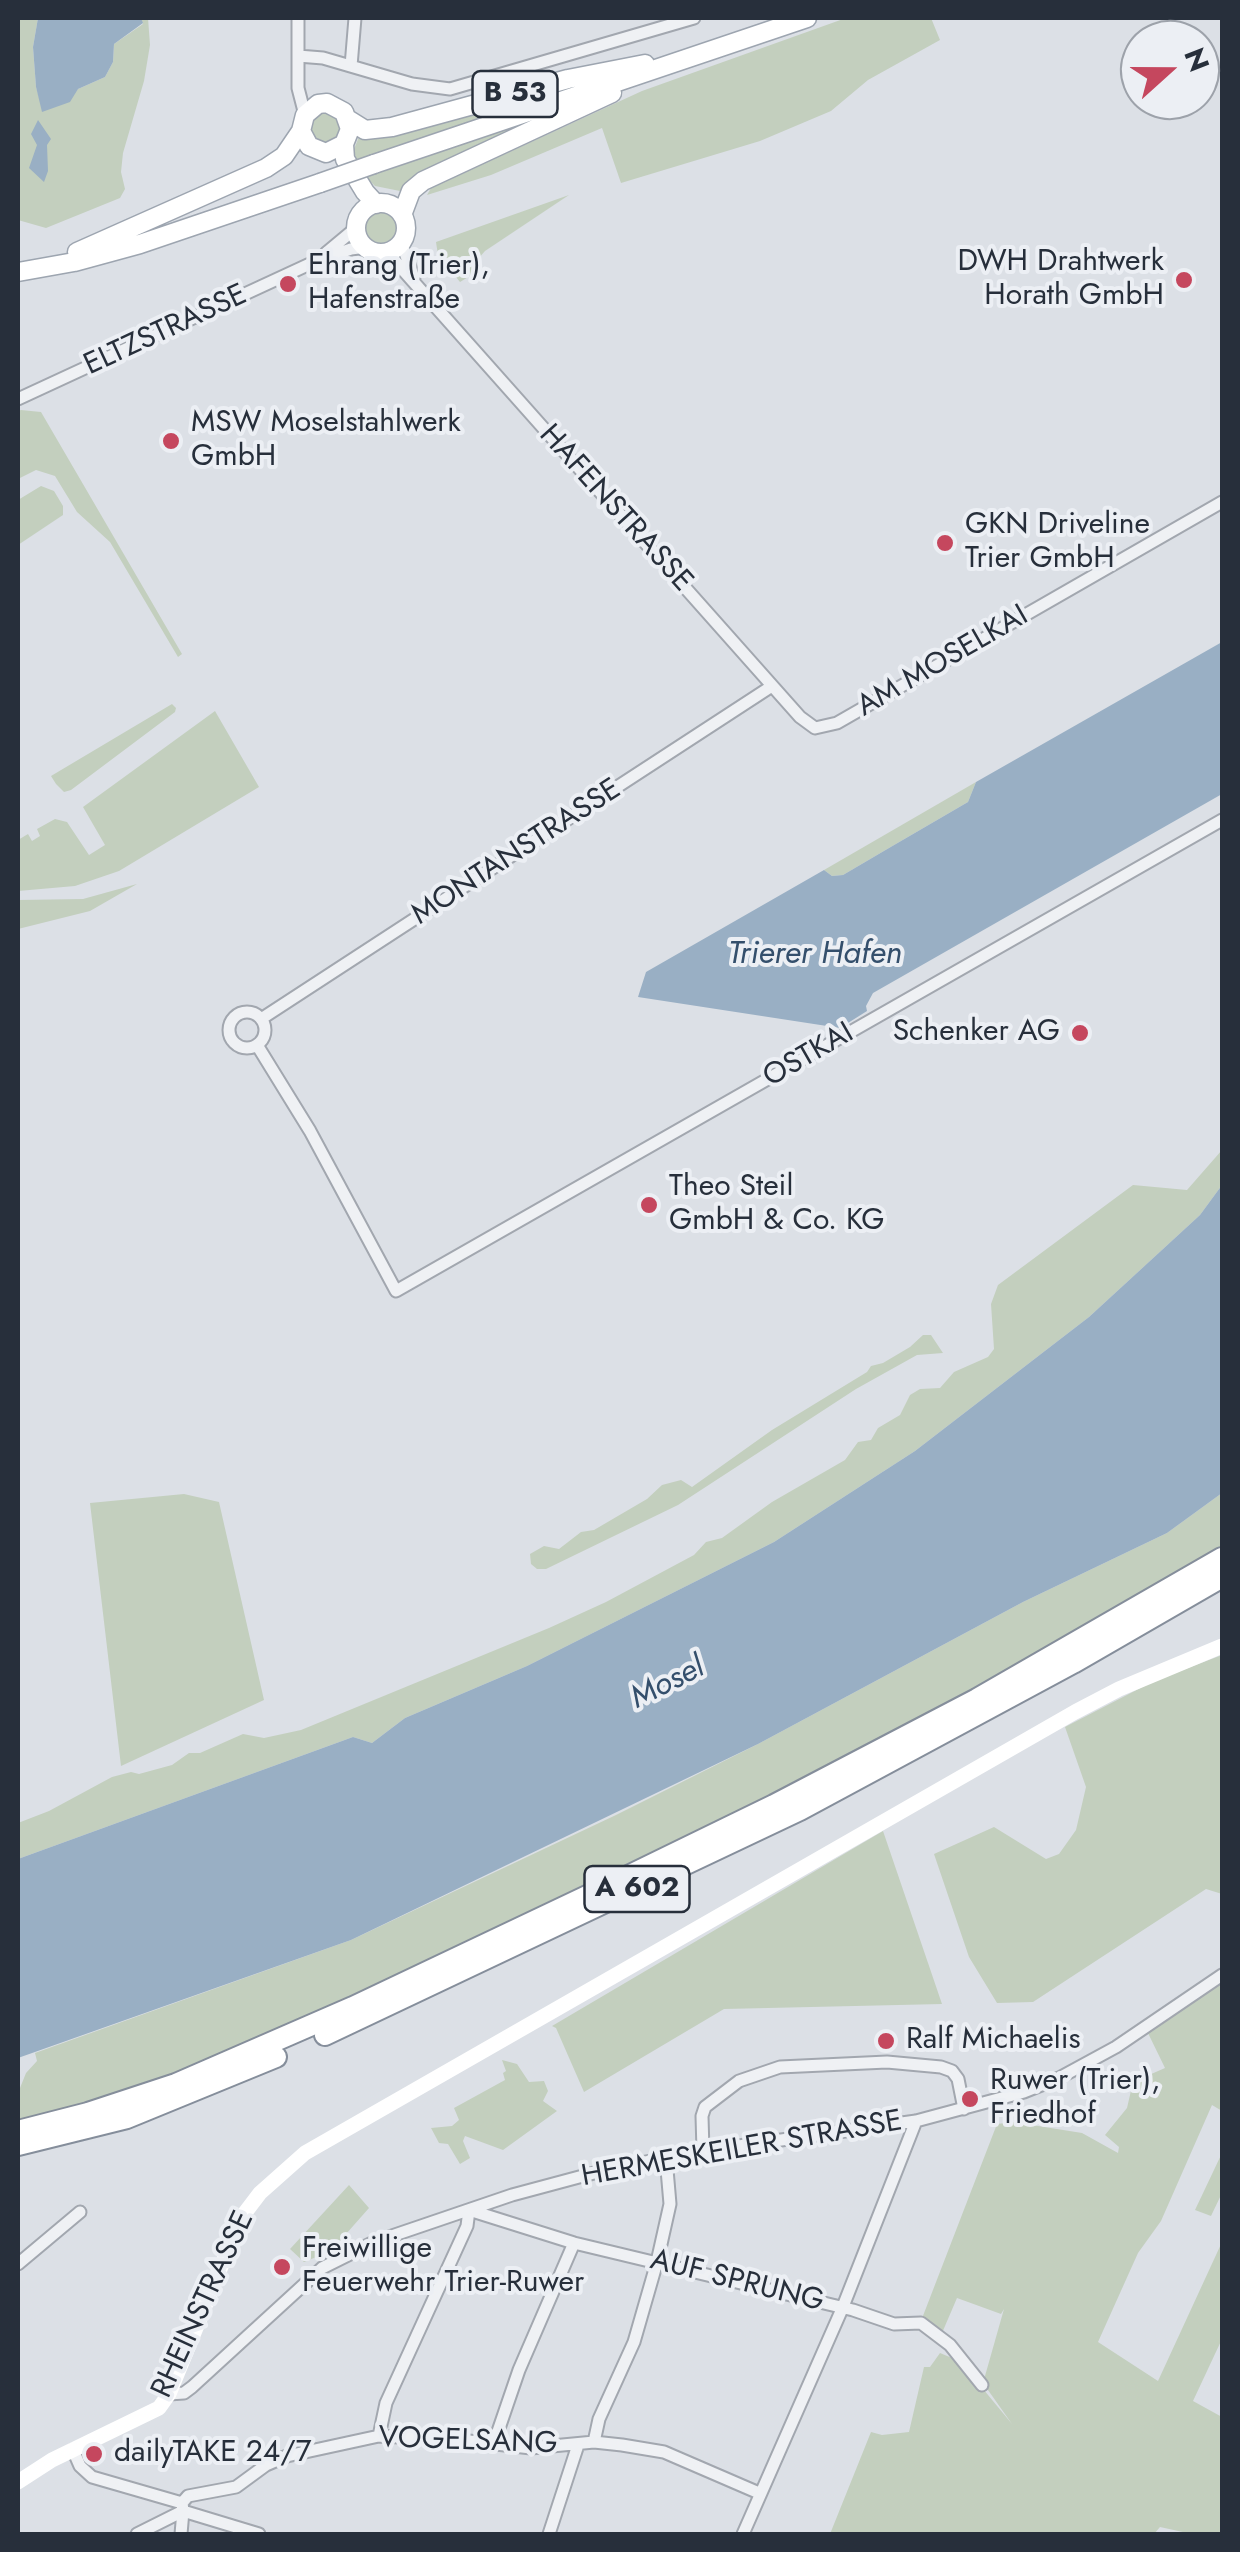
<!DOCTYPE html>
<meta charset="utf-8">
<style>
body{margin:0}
#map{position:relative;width:1240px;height:2552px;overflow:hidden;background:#dce0e6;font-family:Jost,sans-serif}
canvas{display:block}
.frame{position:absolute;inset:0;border:20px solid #272f3b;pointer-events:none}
.north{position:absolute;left:1120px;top:20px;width:100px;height:100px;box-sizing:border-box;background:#eceff4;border:2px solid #9da2aa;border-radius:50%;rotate:69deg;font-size:28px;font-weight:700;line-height:40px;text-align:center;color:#272f3b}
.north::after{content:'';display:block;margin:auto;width:35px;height:45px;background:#c5475e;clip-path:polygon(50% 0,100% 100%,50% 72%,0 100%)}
</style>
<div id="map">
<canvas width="1240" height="2552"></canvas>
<div class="frame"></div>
<div class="north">N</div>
</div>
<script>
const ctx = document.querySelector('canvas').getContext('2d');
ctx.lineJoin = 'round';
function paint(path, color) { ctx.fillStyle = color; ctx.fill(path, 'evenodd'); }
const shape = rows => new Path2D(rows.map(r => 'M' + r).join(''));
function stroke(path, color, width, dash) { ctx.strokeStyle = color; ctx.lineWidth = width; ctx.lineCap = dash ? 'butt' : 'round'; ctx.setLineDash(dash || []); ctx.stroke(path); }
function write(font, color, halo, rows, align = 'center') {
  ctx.font = font + ' Jost,sans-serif'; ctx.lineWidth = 8; ctx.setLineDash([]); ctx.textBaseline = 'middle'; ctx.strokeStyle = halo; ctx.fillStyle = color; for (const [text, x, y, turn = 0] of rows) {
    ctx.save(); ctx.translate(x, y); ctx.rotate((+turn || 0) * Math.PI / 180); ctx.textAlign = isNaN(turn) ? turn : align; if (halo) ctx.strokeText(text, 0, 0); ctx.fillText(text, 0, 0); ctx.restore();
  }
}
const green = shape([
 [18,18,38,18,33,47,36,87,43,111,78,89,105,77,113,62,114,44,143,24,141,18,148,18,150,45,144,81,123,153,121,172,125,189,120,198,46,228,18,220],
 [846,18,931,18,940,40,868,80,831,111,760,141,621,183,602,128,491,175,427,195,431,188,642,91],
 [612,77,373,157,371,155,356,160,354,149,361,132],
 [599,94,405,192,375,186,367,178,380,170],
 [317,112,333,112,343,124,340,139,317,146,306,124],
 [569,195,485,251,478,259,475,273,460,282,438,255,436,242],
 '363 227a18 18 0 1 1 36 0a18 18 0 1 1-36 0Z',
 [21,410,41,412,182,654,178,657,110,542,77,512,55,476,36,470,18,479,18,411],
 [41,486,54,491,63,506,63,515,18,545,18,500],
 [172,704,176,708,175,712,71,790,64,792,56,784,51,776],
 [215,711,259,787,119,871,75,886,18,891,18,840,28,834,32,841,40,836,37,829,55,819,67,822,89,855,105,845,83,807],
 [976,782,968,802,889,848,843,875,832,876,824,870],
 [137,884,90,911,18,929,18,900,83,899],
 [1222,1150,1222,1185,1200,1215,1089,1317,915,1451,774,1542,527,1666,405,1718,372,1743,353,1737,18,1859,18,1823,49,1811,112,1777,131,1772,139,1774,172,1765,189,1753,200,1753,243,1734,264,1738,301,1730,549,1628,606,1602,694,1555,706,1542,722,1538,772,1502,845,1460,858,1442,871,1440,878,1428,900,1415,910,1395,920,1389,940,1388,954,1372,988,1357,994,1349,991,1304,998,1285,1133,1185,1187,1190],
 [923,1335,931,1335,943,1353,917,1355,856,1389,678,1505,546,1569,537,1569,531,1564,530,1554,544,1546,559,1549,581,1532,594,1530,647,1499,662,1485,681,1480,692,1487,772,1430,867,1372,871,1366,883,1363,910,1347],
 [1222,1493,1222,1552,890,1739,367,1993,145,2088,18,2122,20,2088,26,2073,37,2061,35,2053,351,1940,616,1815,758,1744,1023,1602,1167,1533],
 [184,1494,219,1502,264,1700,121,1766,90,1503],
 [1222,1655,1222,1894,1206,1889,1033,2002,997,2003,969,1957,934,1854,994,1827,1046,1859,1059,1854,1076,1830,1086,1787,1065,1727,1154,1681],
 [883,1831,942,2004,724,2009,584,2092,556,2028,552,2026],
 [1222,1980,1222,2111,1212,2105,1161,2221,1138,2253,1098,2342,1158,2381,1222,2242,1222,2339,1193,2401,1222,2417,1222,2534,1192,2534,1160,2527,1154,2534,830,2534,871,2432,882,2435,909,2432,924,2367,930,2367,940,2353,952,2358,955,2355,1012,2424,983,2383,1004,2309,1001,2314,957,2298,942,2333,921,2321,997,2124,1013,2122,1082,2133,1118,2153,1119,2147,1105,2135,1127,2108,1133,2082,1165,2068,1147,2031],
 [502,2060,517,2064,529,2082,544,2081,548,2091,543,2101,557,2111,503,2150,465,2136,463,2141,470,2158,460,2164,448,2144,439,2143,431,2128,452,2126,459,2120,454,2108,505,2080,503,2073,506,2071],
 [1222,2153,1222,2193,1211,2216,1195,2210],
 [349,2185,369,2208,331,2251,304,2262,290,2249]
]);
const water = shape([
 [38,18,141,18,143,23,114,44,113,62,105,77,78,89,70,102,42,112,36,87,33,47],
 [38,120,51,139,47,145,48,171,44,182,29,168,37,145,31,134],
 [1222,642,1222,794,873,993,866,1006,867,1011,840,1028,638,997,646,972,824,870,832,876,843,875,889,848,968,802,976,782],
 [1222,1185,1222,1493,1167,1533,1023,1602,758,1744,351,1940,18,2058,18,1859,353,1737,372,1743,405,1718,527,1666,774,1542,915,1451,1089,1317,1200,1215]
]);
const minor = shape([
 [298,18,298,88,305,115],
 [298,56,323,58,412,84,450,89,694,18],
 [351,66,355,18],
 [401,242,414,278],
 [387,252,800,717,815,728,837,723,1222,502],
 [326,253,356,228],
 [18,399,314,262,351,249,366,247],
 '229 1030a18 18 0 1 1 36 0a18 18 0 1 1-36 0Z',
 [261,1019,772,686],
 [257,1045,310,1131,396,1291,1222,820],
 [703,2151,702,2116,705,2107,739,2081,780,2067,887,2062,941,2067,952,2071,958,2079,964,2109],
 [18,2264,80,2212],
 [169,2394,184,2393,192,2387,322,2268,374,2242,512,2195,609,2169,703,2151,916,2121,1024,2092,1059,2078,1116,2047,1222,1975],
 [379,2436,386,2403,467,2226,469,2210,574,2243,853,2310,894,2324,921,2323,950,2345,982,2385],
 [594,2442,599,2419,634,2342,657,2262,670,2204,666,2158],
 [494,2443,519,2370,574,2243],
 [73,2450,80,2466,92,2477,182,2503,183,2511,259,2534],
 [182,2503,188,2496,236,2487,266,2465,287,2456,379,2436,460,2440,531,2448,594,2442,622,2445,664,2452,759,2493],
 [137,2534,183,2511],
 [181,2534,183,2511],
 [549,2534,578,2445],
 [743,2534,842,2309,916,2121]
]);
const secondary = shape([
 [18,2482,52,2460,159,2408,169,2394,241,2218,260,2193,305,2153,1075,1712,1119,1689,1222,1646]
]);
const primary = shape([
 [349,120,365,130,392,127,568,79,645,64],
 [344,144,326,153,309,146,301,131,305,115,318,104,327,103,344,112,350,129,344,144,345,159,365,192,376,204],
 [374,164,807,18],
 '356 228a25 25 0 1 1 50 0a25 25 0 1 1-50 0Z',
 [402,215,411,191,423,181,612,93],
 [77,252,266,168,284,156,301,131],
 [18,272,74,262,140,244,320,183]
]);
const motorway = shape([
 [325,2035,800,1810,1073,1663,1222,1577],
 [18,2131,88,2113,176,2084,353,2007,587,1896,774,1805,977,1699,1222,1558],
 [18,2145,127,2118,276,2057]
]);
const primaryBridge = shape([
 [320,183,374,164]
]);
const markers = [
 [1184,280,10,"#c5475e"],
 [288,284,10,"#c5475e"],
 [171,441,10,"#c5475e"],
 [945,543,10,"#c5475e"],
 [1080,1033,10,"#c5475e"],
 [649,1205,10,"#c5475e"],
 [886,2041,10,"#c5475e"],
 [970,2099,10,"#c5475e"],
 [282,2267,10,"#c5475e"],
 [94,2454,10,"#c5475e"]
];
const shields = [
 [515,94,85],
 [637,1889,105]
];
const shieldNames = [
 ["B 53",515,94],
 ["A 602",637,1889]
];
const poiNames = [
 ["DWH Drahtwerk",1164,263,"right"],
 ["Horath GmbH",1164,297,"right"],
 ["Ehrang (Trier),",308,267],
 ["Hafenstraße",308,301],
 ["MSW Moselstahlwerk",191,424],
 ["GmbH",191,458],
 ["GKN Driveline",965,526],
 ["Trier GmbH",965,560],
 ["Schenker AG",1060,1033,"right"],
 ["Theo Steil",669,1188],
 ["GmbH & Co. KG",669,1222],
 ["Ralf Michaelis",906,2041],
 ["Ruwer (Trier),",990,2082],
 ["Friedhof",990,2116],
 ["Freiwillige",302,2250],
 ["Feuerwehr Trier-Ruwer",302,2284],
 ["dailyTAKE 24/7",114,2454]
];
const streetNames = [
 ["ELTZSTRASSE",166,331,-25],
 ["HAFENSTRASSE",615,509,48],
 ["AM MOSELKAI",943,662,-30],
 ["MONTANSTRASSE",517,853,-33],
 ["OSTKAI",809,1056,-30],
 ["HERMESKEILER STRASSE",742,2150,-10],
 ["AUF SPRUNG",737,2282,14],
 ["RHEINSTRASSE",204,2305,-65],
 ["VOGELSANG",468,2442,2]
];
const waterNames = [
 ["Trierer Hafen",815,955],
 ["Mosel",668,1684,-27]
];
paint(green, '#c3cfbe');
paint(water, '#99afc4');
stroke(minor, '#a2a7af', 15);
stroke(primary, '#9da5b0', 21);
stroke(motorway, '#858e9b', 24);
stroke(minor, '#eff1f4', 11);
stroke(secondary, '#fff', 15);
stroke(primary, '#fff', 18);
stroke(motorway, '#fff', 20);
stroke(primaryBridge, '#9da5b0', 21, []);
stroke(primaryBridge, '#fff', 18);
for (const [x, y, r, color] of markers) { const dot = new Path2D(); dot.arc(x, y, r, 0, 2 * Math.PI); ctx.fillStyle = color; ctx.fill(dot); stroke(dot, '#eceff4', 4); }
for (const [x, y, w] of shields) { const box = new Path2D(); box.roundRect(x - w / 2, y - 23, w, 46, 8); ctx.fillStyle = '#eceff4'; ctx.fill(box); stroke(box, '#272f3b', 2.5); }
write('bold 28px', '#272f3b', null, shieldNames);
write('30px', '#272f3b', '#eceff4', poiNames, 'left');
write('30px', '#272f3b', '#eceff4', streetNames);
write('italic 32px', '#344f6c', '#eceff4', waterNames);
</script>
